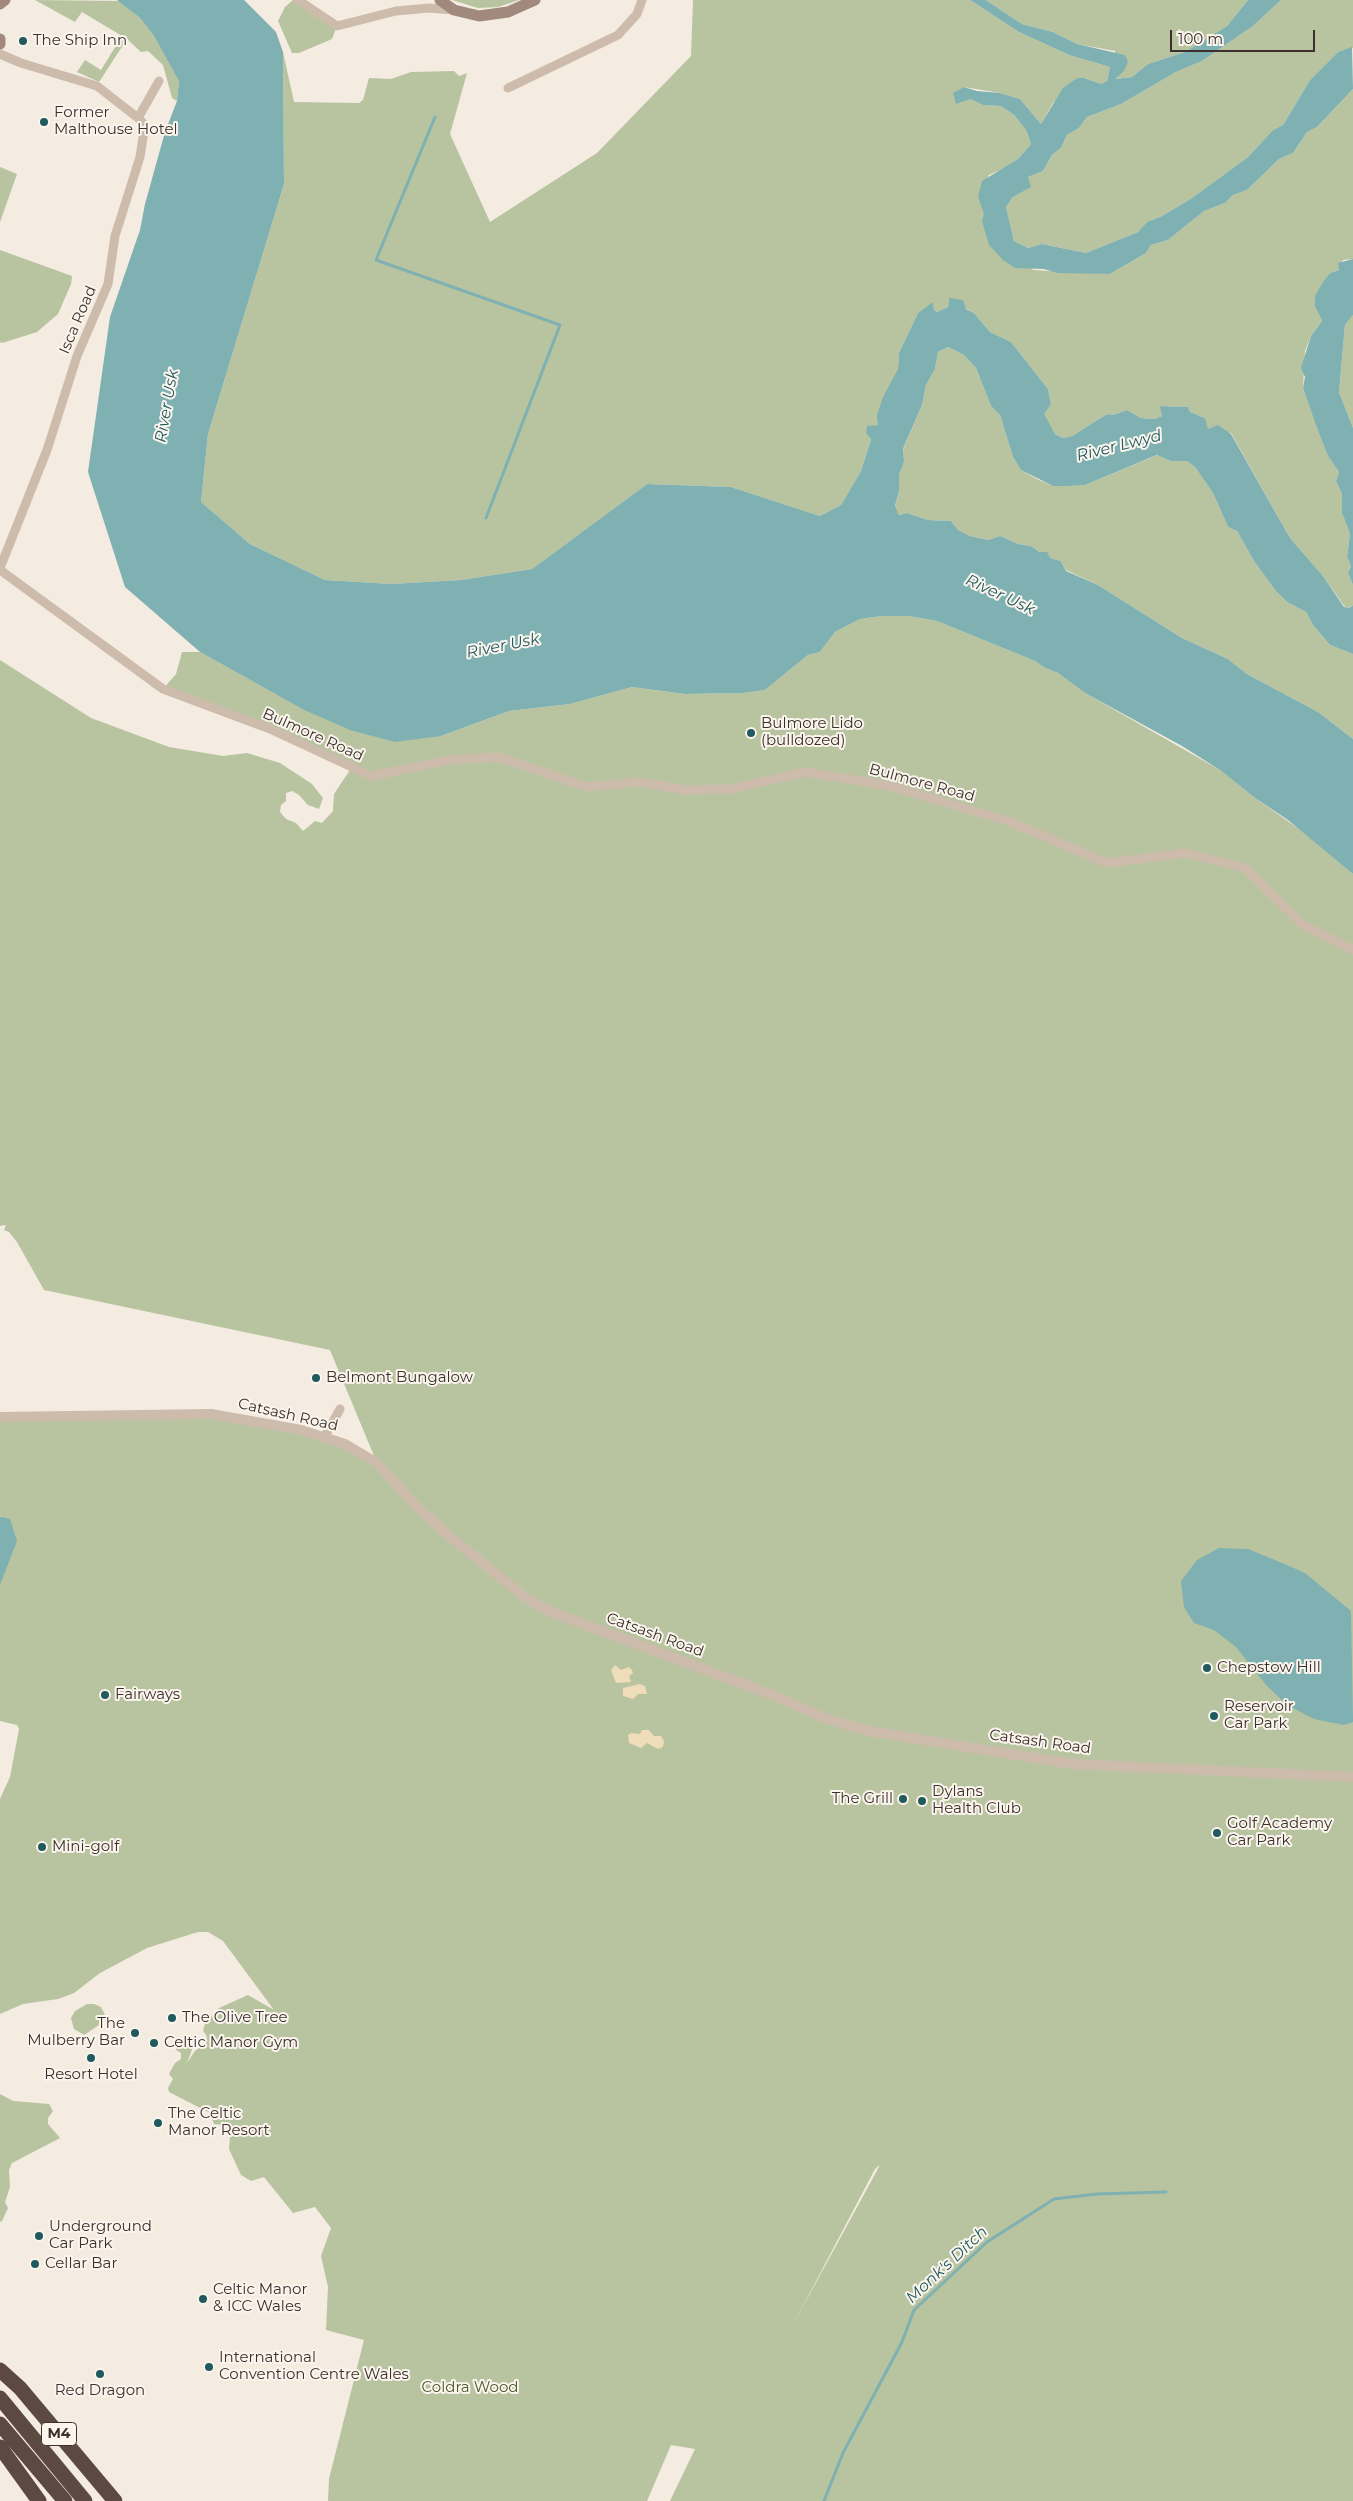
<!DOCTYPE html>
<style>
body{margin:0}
#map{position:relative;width:1353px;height:2501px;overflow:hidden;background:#f4ebe1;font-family:Montserrat,sans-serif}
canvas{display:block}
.scale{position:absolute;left:1170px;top:30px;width:145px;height:22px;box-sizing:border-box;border:2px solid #3b302b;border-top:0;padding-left:6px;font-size:15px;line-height:18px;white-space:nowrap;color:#3b302b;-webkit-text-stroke:4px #fbf5ee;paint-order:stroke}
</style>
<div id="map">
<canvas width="1353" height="2501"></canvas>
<div class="scale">100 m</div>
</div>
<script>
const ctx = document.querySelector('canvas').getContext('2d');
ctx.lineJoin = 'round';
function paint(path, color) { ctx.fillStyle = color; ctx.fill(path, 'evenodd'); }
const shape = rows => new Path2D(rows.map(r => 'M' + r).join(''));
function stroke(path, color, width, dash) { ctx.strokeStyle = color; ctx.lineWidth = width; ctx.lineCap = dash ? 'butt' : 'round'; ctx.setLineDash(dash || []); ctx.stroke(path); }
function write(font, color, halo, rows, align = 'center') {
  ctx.font = font + ' Montserrat,sans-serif'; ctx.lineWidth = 4; ctx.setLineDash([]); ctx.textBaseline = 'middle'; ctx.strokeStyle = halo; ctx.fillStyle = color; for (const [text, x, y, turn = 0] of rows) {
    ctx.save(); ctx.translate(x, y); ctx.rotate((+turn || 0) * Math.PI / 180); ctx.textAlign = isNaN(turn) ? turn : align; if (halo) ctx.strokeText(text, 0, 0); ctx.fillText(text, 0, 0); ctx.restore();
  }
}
const green = shape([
 [35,0,119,1,140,18,154,36,179,80,177,101,172,98,163,65,148,51,141,52,127,39,99,82,77,72,85,60,101,70,122,36,82,12,75,22],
 [293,0,298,0,337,26,332,39,299,53,292,53,278,21,285,7],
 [452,0,519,0,498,7,478,8],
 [693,0,970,0,1019,32,1069,55,1110,67,1107,81,1101,84,1084,78,1077,78,1053,103,1041,124,1020,99,1000,93,964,87,970,99,983,105,1001,106,1014,115,1026,130,1031,144,1018,159,1007,167,989,175,978,197,1033,270,1110,274,1146,253,1151,245,1168,240,1204,211,1225,203,1233,195,1247,190,1279,159,1293,153,1307,132,1317,127,1353,89,1353,259,1343,260,1339,270,1330,273,1325,279,1317,310,1322,321,1311,336,1305,351,1303,388,1328,456,1339,472,1336,481,1342,494,1342,513,1350,534,1347,557,1351,566,1348,573,1353,585,1353,605,1350,608,1345,607,1323,576,1290,538,1231,433,1207,429,1205,418,1190,412,1188,407,1161,406,1162,416,1154,419,1141,418,1127,410,1113,415,1107,414,1072,436,1063,438,1055,434,1043,414,1051,404,1048,389,1011,342,990,332,974,313,949,299,948,307,937,312,934,310,933,303,918,313,899,353,898,369,878,426,871,438,861,471,841,505,820,516,731,487,647,484,532,569,461,580,391,584,325,580,250,544,201,502,208,434,284,184,283,52,294,102,359,103,363,100,369,78,391,79,411,72,454,71,459,76,467,73,450,134,490,222,597,153,691,56],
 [986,0,1248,0,1227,26,1185,52,1148,64,1132,77,1114,79,1115,51,1077,44,1053,32,1022,24],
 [1281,0,1353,0,1353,48,1338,52,1310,80,1283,125,1273,130,1248,157,1192,198,1162,216,1147,222,1138,232,1086,253,1042,244,1028,248,1014,241,1006,207,1013,197,1030,187,1028,177,1043,171,1052,155,1061,148,1067,135,1079,128,1087,117,1121,104,1176,72,1202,61,1253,26],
 [0,167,17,174,0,222],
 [0,250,72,276,71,284,58,314,37,332,2,343,0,342],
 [1353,315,1353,428,1339,392,1345,325],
 [948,347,964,355,976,368,991,406,1000,415,1013,457,1021,470,1037,479,1053,486,1085,485,1158,455,1171,461,1187,461,1195,467,1213,493,1228,527,1237,531,1254,561,1275,590,1287,602,1306,612,1313,625,1330,645,1353,654,1353,739,1318,712,1247,674,1228,659,1182,638,1098,585,1066,570,1061,561,1050,558,1031,546,1018,544,1000,536,988,540,970,536,958,530,951,521,928,520,907,513,899,515,895,507,899,491,899,475,904,462,903,450,922,405,926,385,935,369,938,352],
 [882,616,908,616,937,621,1035,661,1045,668,1058,673,1085,693,1220,770,1255,798,1309,836,1353,874,1353,2501,670,2501,695,2449,671,2445,647,2501,328,2501,329,2479,364,2340,326,2330,328,2287,321,2256,331,2228,315,2207,293,2213,264,2177,251,2181,241,2175,229,2149,231,2126,214,2124,210,2113,169,2092,168,2088,173,2079,169,2074,175,2063,181,2059,181,2053,176,2050,177,2043,193,2047,187,2063,195,2051,205,2043,207,2037,203,2030,205,2024,219,2008,248,1995,274,2010,223,1941,208,1932,198,1932,147,1948,100,1973,74,1993,58,1999,23,2004,0,2014,0,1799,10,1777,19,1729,17,1725,0,1721,0,1417,211,1414,301,1430,377,1463,330,1350,44,1290,17,1242,9,1232,4,1230,6,1225,0,1226,0,660,91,718,169,747,223,756,247,753,280,763,312,784,323,798,319,809,308,805,299,795,292,791,286,793,286,801,281,805,280,812,286,819,296,823,303,831,315,821,322,823,333,811,334,794,352,767,163,689,176,674,182,652,200,652,302,709,441,736,509,711,570,704,632,687,685,694,744,693,765,690,808,655,820,652,835,632,860,619],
 [880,2165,794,2323,875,2169],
 [87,2004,94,2004,101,2007,106,2017,99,2025,84,2035,74,2029,71,2018,75,2011],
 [0,2094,13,2101,49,2104,53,2111,48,2118,48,2124,60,2138,12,2163,9,2170,10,2187,5,2202,8,2208,2,2221,0,2222]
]);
const sand = shape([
 [615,1665,621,1670,629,1667,632,1670,633,1673,629,1676,631,1682,616,1683,611,1670],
 [640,1684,645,1686,647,1694,638,1694,633,1699,623,1696,623,1688],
 [642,1730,649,1730,654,1736,661,1736,664,1741,663,1747,658,1749,647,1743,641,1748,629,1743,628,1735,631,1733,640,1734]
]);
const water = shape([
 [117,0,244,0,276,32,283,52,284,184,208,434,201,502,250,544,325,580,391,584,461,580,532,569,647,484,731,487,820,516,841,505,861,471,871,439,866,433,867,426,878,425,877,415,883,397,898,369,899,353,918,313,933,302,934,310,937,312,948,307,949,298,963,300,966,309,974,313,990,332,1011,342,1048,389,1051,404,1044,414,1055,434,1063,438,1072,436,1107,414,1113,415,1127,410,1141,418,1154,419,1162,416,1160,406,1188,407,1190,412,1205,418,1208,429,1218,425,1231,434,1290,538,1323,576,1344,607,1350,608,1353,605,1353,654,1330,645,1313,625,1306,612,1287,602,1275,590,1254,561,1237,531,1228,527,1213,493,1195,467,1187,461,1171,461,1157,455,1085,485,1067,486,1053,486,1021,470,1013,457,1000,415,991,406,976,368,964,355,948,347,938,352,935,369,926,385,922,405,903,449,904,462,899,475,899,491,895,506,899,515,907,513,928,520,951,521,958,530,970,536,988,540,1000,536,1018,544,1031,546,1040,552,1047,552,1050,558,1061,561,1066,571,1098,585,1182,638,1228,659,1247,674,1318,712,1344,732,1353,739,1353,874,1288,820,1255,798,1220,770,1182,746,1085,693,1058,673,1045,668,1035,661,937,621,908,616,882,616,860,619,835,632,820,652,808,655,765,690,744,693,685,694,632,687,570,704,509,711,441,736,395,742,350,730,302,709,200,652,125,587,88,472,110,317,140,230,145,204,165,132,177,101,179,81,154,36,140,18],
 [970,0,986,0,1022,24,1053,32,1077,44,1125,55,1128,62,1124,71,1115,79,1132,77,1148,64,1185,52,1227,26,1248,0,1281,0,1253,26,1202,61,1176,72,1121,104,1087,117,1079,128,1067,135,1061,148,1052,155,1043,171,1028,177,1031,187,1013,197,1006,207,1014,241,1028,248,1042,244,1086,253,1138,232,1147,222,1162,216,1192,198,1248,157,1273,130,1283,125,1310,80,1338,52,1352,47,1353,89,1317,127,1307,132,1293,153,1279,159,1247,190,1233,195,1225,203,1204,211,1168,240,1151,245,1146,253,1110,274,1058,273,1044,269,1015,268,1003,260,989,245,982,221,984,214,978,197,982,181,1018,159,1031,144,1026,130,1014,115,1001,106,983,105,970,99,956,104,953,93,964,87,977,91,1000,93,1020,99,1041,124,1063,88,1077,78,1084,78,1101,84,1107,81,1110,67,1069,55,1019,32],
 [1353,259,1353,315,1345,325,1339,392,1353,428,1353,585,1348,573,1351,566,1347,557,1350,534,1342,513,1342,494,1336,481,1339,472,1328,456,1316,425,1303,388,1305,377,1301,368,1311,336,1322,321,1315,306,1315,296,1325,279,1330,273,1339,270,1338,263],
 [2,1517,10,1519,17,1541,0,1585,0,1518],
 [1219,1548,1248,1549,1287,1565,1305,1573,1351,1611,1353,1722,1344,1725,1314,1719,1287,1705,1267,1686,1236,1647,1214,1630,1194,1623,1184,1607,1181,1581,1197,1560]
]);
const stream = shape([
 [435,117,376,260,560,325,486,518],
 [824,2501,843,2453,902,2342,914,2310,987,2242,1054,2199,1097,2194,1166,2192]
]);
const minor = shape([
 [298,0,337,26,396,11,429,8,454,10],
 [0,54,21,63,97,86,138,118,143,123,144,131,140,157,115,236,108,284,77,356,47,450,0,568],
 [508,88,618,35,637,14,642,0],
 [138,118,159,81],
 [0,570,163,689,270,729,371,776,450,760,499,757,587,787,640,782,685,790,731,789,805,772,886,785,1008,821,1107,863,1185,853,1245,868,1303,925,1353,950],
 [325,1436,340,1409]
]);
const tertiary = shape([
 [0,1417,211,1414,301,1430,345,1444,377,1463,415,1505,447,1534,526,1598,549,1611,778,1697,824,1718,869,1731,1072,1764,1353,1777]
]);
const secondary = shape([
 [440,0,454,10,479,16,508,12,535,0],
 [0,4,5,0],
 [0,39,0,44]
]);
const motorway = shape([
 [0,2370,20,2388,115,2501],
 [0,2398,85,2501],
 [0,2424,65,2501],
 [0,2447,39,2501]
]);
const markers = [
 [23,41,5,"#1f5a5e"],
 [44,122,5,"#1f5a5e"],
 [751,733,5,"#1f5a5e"],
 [316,1378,5,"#1f5a5e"],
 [1207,1668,5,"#1f5a5e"],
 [105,1695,5,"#1f5a5e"],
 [1214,1716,5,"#1f5a5e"],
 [903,1799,5,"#1f5a5e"],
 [922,1801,5,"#1f5a5e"],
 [1217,1833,5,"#1f5a5e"],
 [42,1847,5,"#1f5a5e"],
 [172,2018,5,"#1f5a5e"],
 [135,2033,5,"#1f5a5e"],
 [154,2043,5,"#1f5a5e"],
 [91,2058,5,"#1f5a5e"],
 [158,2123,5,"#1f5a5e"],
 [39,2236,5,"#1f5a5e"],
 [35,2264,5,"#1f5a5e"],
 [203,2299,5,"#1f5a5e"],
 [209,2367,5,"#1f5a5e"],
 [100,2374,5,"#1f5a5e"]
];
const shields = [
 [59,2434,35]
];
const shieldNames = [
 ["M4",59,2434]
];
const poiNames = [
 ["The Ship Inn",33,41],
 ["Former",54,113],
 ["Malthouse Hotel",54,130],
 ["Bulmore Lido",761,724],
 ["(bulldozed)",761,741],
 ["Belmont Bungalow",326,1378],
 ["Chepstow Hill",1217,1668],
 ["Fairways",115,1695],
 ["Reservoir",1224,1707],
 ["Car Park",1224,1724],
 ["Dylans",932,1792],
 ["Health Club",932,1809],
 ["The Grill",893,1799,"right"],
 ["Golf Academy",1227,1824],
 ["Car Park",1227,1841],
 ["Mini-golf",52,1847],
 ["The Olive Tree",182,2018],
 ["The",125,2024,"right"],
 ["Mulberry Bar",125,2041,"right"],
 ["Celtic Manor Gym",164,2043],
 ["Resort Hotel",91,2075,"center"],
 ["The Celtic",168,2114],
 ["Manor Resort",168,2131],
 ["Underground",49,2227],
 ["Car Park",49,2244],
 ["Cellar Bar",45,2264],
 ["Celtic Manor",213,2290],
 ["& ICC Wales",213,2307],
 ["International",219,2358],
 ["Convention Centre Wales",219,2375],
 ["Red Dragon",100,2391,"center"]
];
const streetNames = [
 ["Isca Road",78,320,-67],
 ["Bulmore Road",313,735,24],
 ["Bulmore Road",922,783,15],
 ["Catsash Road",288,1415,13],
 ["Catsash Road",655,1635,20],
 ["Catsash Road",1040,1742,8]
];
const parkNames = [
 ["Coldra Wood",470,2388]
];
const waterNames = [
 ["River Usk",167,406,-80],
 ["River Lwyd",1119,446,-14],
 ["River Usk",1000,595,25],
 ["River Usk",503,646,-11],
 ["Monk's Ditch",947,2265,-43]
];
paint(green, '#b8c4a0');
paint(sand, '#efdcb8');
paint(water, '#7fb0b2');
stroke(stream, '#7fb0b2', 3);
stroke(minor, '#cdbbac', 9);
stroke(tertiary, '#cdbbac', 10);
stroke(secondary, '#a18a7d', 11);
stroke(motorway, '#5c4a42', 15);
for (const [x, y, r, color] of markers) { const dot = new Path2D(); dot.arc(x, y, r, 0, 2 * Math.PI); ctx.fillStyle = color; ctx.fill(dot); stroke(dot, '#fbf5ee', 2); }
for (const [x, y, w] of shields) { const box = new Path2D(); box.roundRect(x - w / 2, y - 11.5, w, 23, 4); ctx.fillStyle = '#fbf5ee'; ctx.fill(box); stroke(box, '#3b302b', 1); }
write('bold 14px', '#3b302b', null, shieldNames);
write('15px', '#3b302b', '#fbf5ee', poiNames, 'left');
write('15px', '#3b302b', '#fbf5ee', streetNames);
write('15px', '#4a5a2e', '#fbf5ee', parkNames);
write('italic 16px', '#1f5a5e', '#fbf5ee', waterNames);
</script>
